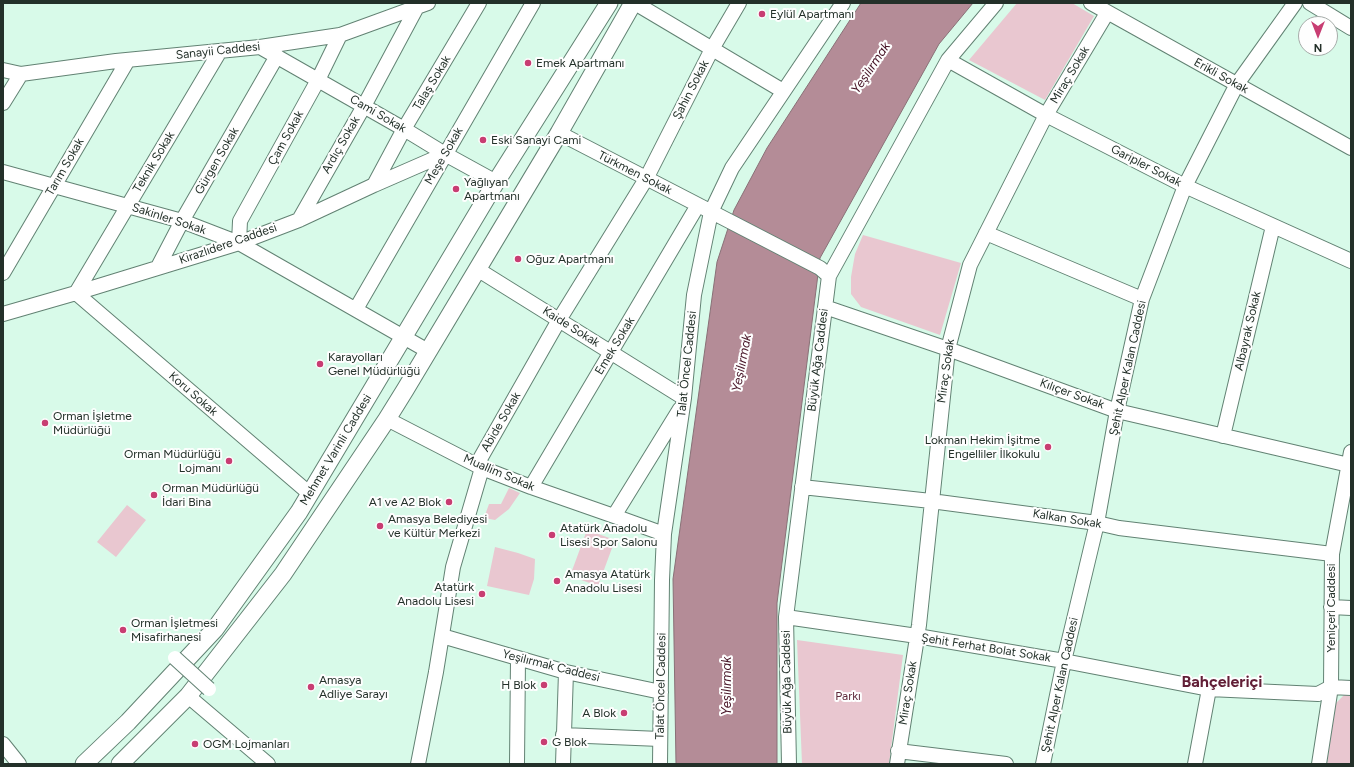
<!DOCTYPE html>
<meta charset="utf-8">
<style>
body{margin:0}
#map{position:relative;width:1354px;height:767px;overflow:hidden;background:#d8fae9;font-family:Figtree,sans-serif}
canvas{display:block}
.frame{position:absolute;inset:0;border:4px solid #233029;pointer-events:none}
.north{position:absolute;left:1298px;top:16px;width:40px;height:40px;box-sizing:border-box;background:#fefefe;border:1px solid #a6aca9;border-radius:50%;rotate:180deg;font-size:11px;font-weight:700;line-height:16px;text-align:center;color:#233029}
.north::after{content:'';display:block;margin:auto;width:14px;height:18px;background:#c83d72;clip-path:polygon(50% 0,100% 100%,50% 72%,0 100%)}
</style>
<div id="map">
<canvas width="1354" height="767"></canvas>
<div class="frame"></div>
<div class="north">N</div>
</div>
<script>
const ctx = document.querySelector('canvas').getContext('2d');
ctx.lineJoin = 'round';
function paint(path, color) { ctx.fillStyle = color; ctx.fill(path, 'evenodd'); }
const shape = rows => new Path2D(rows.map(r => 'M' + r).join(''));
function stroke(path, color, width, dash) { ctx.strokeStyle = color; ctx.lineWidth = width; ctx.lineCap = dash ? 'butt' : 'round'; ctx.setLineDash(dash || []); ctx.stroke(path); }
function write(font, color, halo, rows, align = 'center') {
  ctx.font = font + ' Figtree,sans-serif'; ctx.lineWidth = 4; ctx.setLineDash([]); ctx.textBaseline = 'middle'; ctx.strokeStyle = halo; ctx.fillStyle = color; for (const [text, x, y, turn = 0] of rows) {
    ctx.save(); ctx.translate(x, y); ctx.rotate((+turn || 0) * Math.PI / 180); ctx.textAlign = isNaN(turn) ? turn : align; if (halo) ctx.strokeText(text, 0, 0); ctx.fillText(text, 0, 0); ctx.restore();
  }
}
const green = shape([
 [1017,3,1072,3,1094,16,1045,100,969,60],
 [863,235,961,263,940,335,861,307,851,294,851,277,855,254],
 [509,488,520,493,509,509,495,520,484,518,489,504,501,504],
 [127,505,146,520,116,557,97,542],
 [587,530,615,540,598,586,570,576],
 [495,547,518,553,535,559,534,579,529,595,487,586],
 [797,640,903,655,889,764,802,764],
 [1344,695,1351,695,1351,764,1327,764,1335,704]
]);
const water = shape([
 [861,3,973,3,939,44,820,258,777,603,777,764,676,764,673,579,717,262,734,210,767,148,861,3]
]);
const minor = shape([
 [635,3,783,91],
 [1091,3,1351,148],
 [1310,3,1351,28],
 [260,47,404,129,445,154,496,182],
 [220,51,76,293,310,494],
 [948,60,1046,115,1185,186,1351,261],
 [3,70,21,74,116,61,260,47,340,35,428,3],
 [3,103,21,74],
 [559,133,820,268,829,276],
 [3,172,182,221,239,243,428,351],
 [374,185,404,129,479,3],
 [299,220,364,106,417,7],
 [986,233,1142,299],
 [239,243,240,221,318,80,340,35],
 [158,267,182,221,277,56],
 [477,269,684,398],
 [3,273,128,60],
 [825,307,948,349,1117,411,1349,465],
 [356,309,533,3],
 [3,314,76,293,239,243,299,220,374,185,445,154],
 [387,419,482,468,531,487,614,516,680,409],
 [1223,436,1273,226],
 [531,487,698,205],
 [802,487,931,501,1097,523,1119,528,1332,554],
 [614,516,664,534],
 [1331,607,1351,608],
 [786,617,917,636,1064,661,1209,689,1318,694,1331,687,1351,688],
 [442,636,566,672,661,692],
 [188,696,268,764],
 [563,735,660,739],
 [3,744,19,764],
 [898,751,1006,764],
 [418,764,436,672,453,567,482,468,480,459,559,320,646,179,712,49,739,3],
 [517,764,518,659],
 [563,764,566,672],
 [660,764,662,580,664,534,684,398,694,295,711,212,732,168,843,3],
 [789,764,786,617,829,276,948,60,996,3],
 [897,764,919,625,948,349,970,265,1046,115,1107,13],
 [1043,764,1064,661,1097,523,1117,411,1142,299,1185,186,1237,84,1295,3],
 [1195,764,1209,689],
 [1319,764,1331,687,1332,554,1351,452]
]);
const major = shape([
 [84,764,128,722,215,629,299,512,496,182,609,3],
 [120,764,188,696,283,574,387,419,405,390,559,133,633,3]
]);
const minorBridge = shape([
 [175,658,209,689]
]);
const markers = [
 [762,14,4,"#c83d72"],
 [528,63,4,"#c83d72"],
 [483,140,4,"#c83d72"],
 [456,189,4,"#c83d72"],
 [518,259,4,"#c83d72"],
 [320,364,4,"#c83d72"],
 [45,423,4,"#c83d72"],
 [1048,447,4,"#c83d72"],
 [229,461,4,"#c83d72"],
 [154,495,4,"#c83d72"],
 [449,502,4,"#c83d72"],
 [380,526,4,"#c83d72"],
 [552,535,4,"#c83d72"],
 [557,581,4,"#c83d72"],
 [482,594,4,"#c83d72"],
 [123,630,4,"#c83d72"],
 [544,685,4,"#c83d72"],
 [311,687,4,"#c83d72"],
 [624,713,4,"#c83d72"],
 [544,742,4,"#c83d72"],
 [195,744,4,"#c83d72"]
];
const poiNames = [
 ["Eylül Apartmanı",770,14],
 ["Emek Apartmanı",536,63],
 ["Eski Sanayi Cami",491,140],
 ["Yağlıyan",464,182],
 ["Apartmanı",464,196],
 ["Oğuz Apartmanı",526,259],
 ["Karayolları",328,357],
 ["Genel Müdürlüğü",328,371],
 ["Orman İşletme",53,416],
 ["Müdürlüğü",53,430],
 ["Lokman Hekim İşitme",1040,440,"right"],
 ["Engelliler İlkokulu",1040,454,"right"],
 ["Orman Müdürlüğü",221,454,"right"],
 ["Lojmanı",221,468,"right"],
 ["Orman Müdürlüğü",162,488],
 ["İdari Bina",162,502],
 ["A1 ve A2 Blok",441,502,"right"],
 ["Amasya Belediyesi",388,519],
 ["ve Kültür Merkezi",388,533],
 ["Atatürk Anadolu",560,528],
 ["Lisesi Spor Salonu",560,542],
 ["Amasya Atatürk",565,574],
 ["Anadolu Lisesi",565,588],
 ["Atatürk",474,587,"right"],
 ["Anadolu Lisesi",474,601,"right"],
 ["Orman İşletmesi",131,623],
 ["Misafirhanesi",131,637],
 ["Amasya",319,680],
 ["Adliye Sarayı",319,694],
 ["H Blok",536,685,"right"],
 ["A Blok",616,713,"right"],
 ["G Blok",552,742],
 ["OGM Lojmanları",203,744]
];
const streetNames = [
 ["Sanayii Caddesi",218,51,-6],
 ["Miraç Sokak",1070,75,-59],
 ["Erikli Sokak",1221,76,29],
 ["Talaş Sokak",432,83,-59],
 ["Şahin Sokak",691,90,-63],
 ["Cami Sokak",378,114,30],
 ["Çam Sokak",286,138,-61],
 ["Ardıç Sokak",341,145,-60],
 ["Meşe Sokak",444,156,-60],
 ["Gürgen Sokak",217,161,-60],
 ["Teknik Sokak",154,162,-59],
 ["Garipler Sokak",1146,166,27],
 ["Tarım Sokak",65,167,-60],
 ["Türkmen Sokak",635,173,27],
 ["Sakinler Sokak",169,219,18],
 ["Kirazlıdere Caddesi",228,244,-19],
 ["Kaide Sokak",571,327,32],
 ["Albayrak Sokak",1248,331,-77],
 ["Emek Sokak",615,346,-59],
 ["Büyük Ağa Caddesi",818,360,-83],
 ["Talat Öncel Caddesi",687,364,-84],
 ["Şehit Alper Kalan Caddesi",1128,368,-78],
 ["Miraç Sokak",946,371,-82],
 ["Koru Sokak",193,394,41],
 ["Kılıçer Sokak",1072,394,20],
 ["Abide Sokak",501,422,-60],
 ["Mehmet Varinli Caddesi",336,450,-59],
 ["Muallim Sokak",499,473,23],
 ["Kalkan Sokak",1067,519,9],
 ["Yeniçeri Caddesi",1331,608,-90],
 ["Şehit Ferhat Bolat Sokak",986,648,9],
 ["Yeşilırmak Caddesi",551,666,14],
 ["Büyük Ağa Caddesi",787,682,-91],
 ["Şehit Alper Kalan Caddesi",1060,685,-78],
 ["Talat Öncel Caddesi",661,686,-89],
 ["Miraç Sokak",908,693,-81]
];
const parkNames = [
 ["Parkı",848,696]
];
const waterNames = [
 ["Yeşilırmak",871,68,-56],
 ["Yeşilırmak",742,363,-79],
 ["Yeşilırmak",727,686,-90]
];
const districtNames = [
 ["Bahçeleriçi",1222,682]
];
paint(green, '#e9c7d0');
paint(water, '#b48c97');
stroke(water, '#887076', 1);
stroke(minor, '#628273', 16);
stroke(major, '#628273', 19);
stroke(minor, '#fff', 14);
stroke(major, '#fff', 17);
stroke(minorBridge, '#628273', 16, []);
stroke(minorBridge, '#fff', 14);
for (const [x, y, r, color] of markers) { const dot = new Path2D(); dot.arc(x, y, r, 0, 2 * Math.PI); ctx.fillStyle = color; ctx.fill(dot); stroke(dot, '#fefefe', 1.5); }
write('12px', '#233029', '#fefefe', poiNames, 'left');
write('12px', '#233029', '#fefefe', streetNames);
write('12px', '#602b3c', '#fefefe', parkNames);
write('italic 13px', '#481628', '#fefefe', waterNames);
write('bold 16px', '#611e36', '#fefefe', districtNames);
</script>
